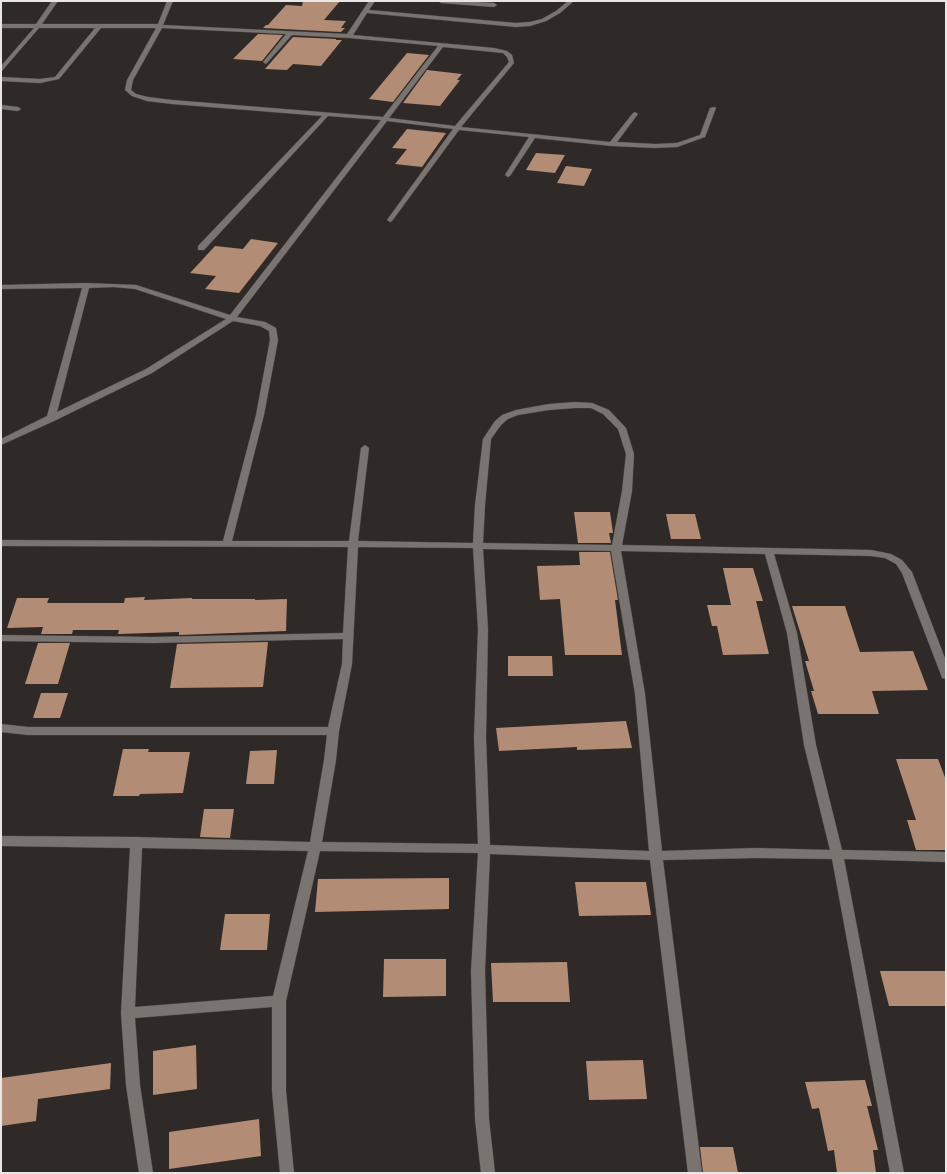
<!DOCTYPE html>
<style>
body{margin:0}
#map{position:relative;width:947px;height:1174px;overflow:hidden;background:#2f2a28;font-family:Commissioner,sans-serif}
canvas{display:block}
.frame{position:absolute;inset:0;border:2px solid #eae6e5;pointer-events:none}
</style>
<div id="map">
<canvas width="947" height="1174"></canvas>
<div class="frame"></div>
</div>
<script>
const ctx = document.querySelector('canvas').getContext('2d');
ctx.lineJoin = 'round';
function paint(path, color) { ctx.fillStyle = color; ctx.fill(path, 'evenodd'); }
const shape = rows => new Path2D(rows.map(r => 'M' + r).join(''));
function stroke(path, color, width, dash) { ctx.strokeStyle = color; ctx.lineWidth = width; ctx.lineCap = dash ? 'butt' : 'round'; ctx.setLineDash(dash || []); ctx.stroke(path); }
const building = shape([
 [303,1,340,1,324,20,346,21,341,28,345,28,341,32,263,28,266,25,268,25,286,5,302,6],
 [258,34,283,35,262,61,233,59],
 [293,37,336,39,336,40,342,40,321,66,293,64,287,70,265,69],
 [407,53,429,55,393,102,369,99],
 [427,70,462,74,457,80,460,80,440,106,403,103],
 [407,129,446,133,422,167,395,164,407,149,392,148],
 [536,153,565,155,555,173,526,170],
 [566,166,592,169,584,186,557,183],
 [251,239,278,243,239,293,205,289,216,276,190,273,215,246,243,249],
 [574,512,610,512,613,533,609,533,611,543,578,543],
 [666,514,695,514,701,539,671,539],
 [579,552,610,552,618,600,615,600,622,655,565,655,560,599,540,600,537,566,580,565],
 [723,568,753,568,763,601,756,601,769,654,723,655,717,626,712,626,707,605,731,605],
 [145,597,144,600,192,598,192,599,255,599,255,600,287,599,286,631,179,635,179,632,118,634,119,630,73,630,72,634,41,634,43,627,7,628,17,598,49,598,47,603,124,603,125,598],
 [792,606,845,606,860,652,913,651,928,690,872,691,879,714,818,714,811,691,814,691,805,661,809,661],
 [268,642,263,687,170,688,177,644],
 [38,643,70,643,58,684,25,684],
 [508,656,552,656,553,676,508,676],
 [41,693,68,693,60,718,33,718],
 [626,721,632,748,577,750,577,747,499,751,496,728],
 [123,749,149,749,148,752,190,752,183,793,140,794,139,796,113,796],
 [277,750,274,784,246,784,250,751],
 [896,759,938,759,946,780,946,850,916,850,907,820,916,820],
 [204,809,234,809,230,838,200,837],
 [449,878,449,909,315,912,318,879],
 [575,882,646,882,651,915,579,916],
 [225,914,270,914,267,950,220,950],
 [384,959,446,959,446,996,383,997],
 [567,962,570,1002,493,1002,491,963],
 [880,971,946,971,946,1006,889,1006],
 [196,1045,197,1089,153,1095,153,1051],
 [643,1060,647,1099,589,1100,586,1061],
 [111,1063,110,1089,38,1099,36,1121,1,1126,1,1078],
 [865,1080,872,1106,867,1106,878,1150,873,1150,876,1173,837,1173,834,1150,828,1151,819,1108,812,1109,805,1082],
 [259,1119,261,1156,169,1169,169,1132],
 [700,1147,733,1147,738,1173,703,1173]
]);
const minor = shape([
 [52,1,58,1,42,24,158,24,167,1,173,1,163,25,347,34,369,1,375,1,369,10,516,23,530,22,542,19,556,11,568,1,574,1,560,13,546,21,530,26,516,27,367,13,353,35,494,48,507,51,512,55,514,63,461,127,610,142,633,113,635,112,638,114,617,142,655,144,677,143,700,135,710,108,715,107,716,108,705,137,677,147,655,148,612,146,535,138,510,176,508,177,505,175,529,137,459,130,392,221,390,222,387,220,453,129,387,121,237,317,265,322,276,328,278,340,264,415,232,541,349,541,361,448,365,445,369,448,358,541,473,543,475,505,483,439,495,421,502,415,516,410,549,404,575,402,592,403,609,410,626,428,634,454,632,491,622,545,871,550,891,554,902,560,912,572,946,661,946,679,942,678,941,675,902,573,896,564,885,558,871,556,774,554,797,633,816,745,842,850,946,852,946,862,844,859,904,1173,890,1173,832,859,756,858,663,860,702,1173,688,1173,650,860,490,854,485,971,489,1119,495,1173,481,1173,475,1119,471,971,478,853,320,851,286,1001,286,1091,294,1173,280,1173,272,1091,272,1007,135,1018,140,1085,153,1173,139,1173,126,1085,121,1013,130,848,1,846,1,836,136,837,310,842,324,760,327,735,28,735,1,732,1,724,28,727,328,727,342,664,343,639,153,643,1,641,1,635,153,637,343,633,348,547,1,546,1,540,223,541,256,415,270,340,269,331,260,326,233,321,152,373,54,421,1,445,1,439,47,416,82,288,1,289,1,285,86,283,136,285,230,315,381,120,328,116,204,250,198,250,198,246,322,116,172,104,147,101,132,96,125,90,127,80,156,28,101,28,59,79,40,83,1,81,1,77,40,79,55,77,95,28,39,28,1,72,1,66,34,28,1,28,1,24,36,24,52,1],
 [162,28,286,34,263,62,266,64,292,35,349,38,438,46,383,117,172,100,148,97,136,94,131,90,133,80,162,28],
 [443,47,503,53,507,57,509,62,455,126,389,118,443,47],
 [114,287,135,289,226,319,146,369,57,412,89,288,114,287],
 [575,408,591,408,603,414,618,429,626,454,622,491,612,545,483,543,485,505,491,439,501,425,508,419,518,415,549,410,575,408],
 [358,547,473,548,478,629,474,738,478,844,322,842,336,760,339,731,352,664,358,547],
 [483,549,611,551,635,694,649,851,490,845,486,738,488,629,483,549],
 [621,551,765,554,787,633,804,745,830,850,756,848,662,851,645,694,621,551],
 [142,848,308,851,273,996,135,1007,142,848],
 [438,1,461,1,494,3,497,5,494,7,441,3,438,1],
 [1,105,18,107,21,109,18,111,1,109,1,105]
]);
paint(building, '#b38c76');
stroke(minor, '#4a4544', 1);
paint(minor, '#7a7471');
</script>
